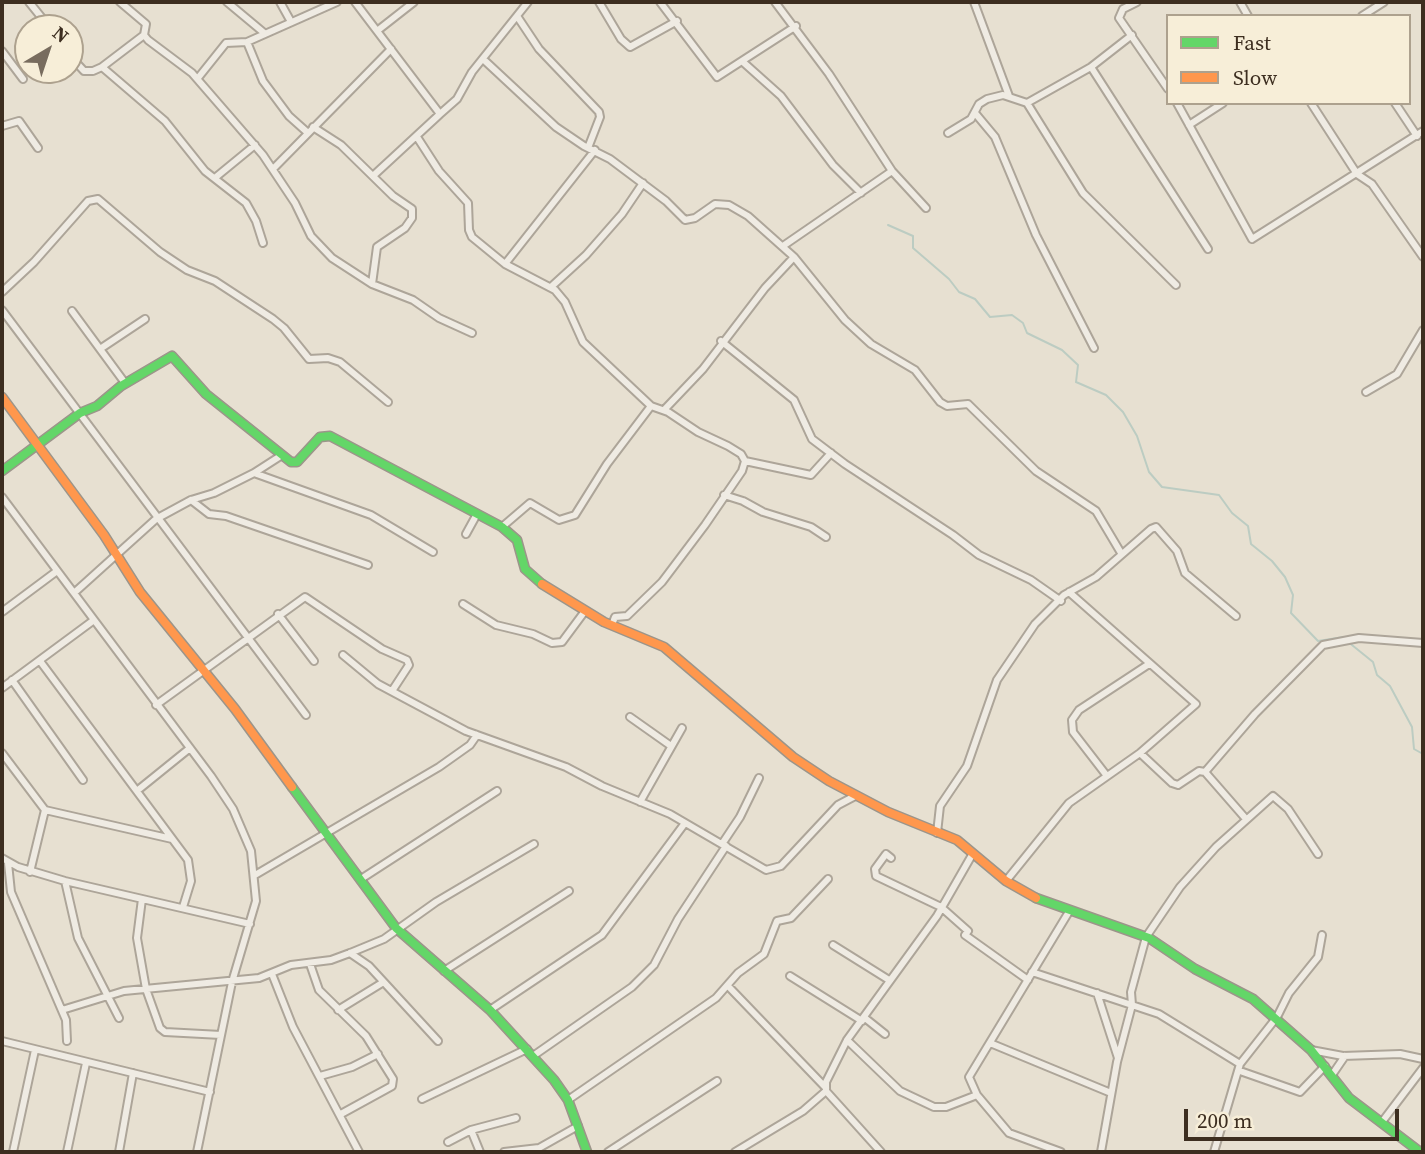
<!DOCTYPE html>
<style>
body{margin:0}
#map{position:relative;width:1425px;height:1154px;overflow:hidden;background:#e7e0d1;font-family:"Source Serif 4",serif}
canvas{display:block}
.frame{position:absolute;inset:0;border:4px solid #3d2e20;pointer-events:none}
.legend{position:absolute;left:1166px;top:14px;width:245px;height:91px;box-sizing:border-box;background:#f7eed8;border:2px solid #ada18e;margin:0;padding:9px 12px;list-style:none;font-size:21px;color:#3d2e20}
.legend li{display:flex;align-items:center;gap:14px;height:35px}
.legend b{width:35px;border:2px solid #ada18e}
.north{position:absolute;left:14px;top:14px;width:70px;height:70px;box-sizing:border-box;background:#f7eed8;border:2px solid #ada18e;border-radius:50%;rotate:39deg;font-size:19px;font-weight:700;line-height:28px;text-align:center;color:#3d2e20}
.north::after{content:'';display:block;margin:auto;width:24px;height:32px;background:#786c5e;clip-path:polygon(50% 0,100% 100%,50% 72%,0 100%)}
.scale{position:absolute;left:1184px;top:1109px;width:215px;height:32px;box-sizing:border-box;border:4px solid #3d2e20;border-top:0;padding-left:9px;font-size:21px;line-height:24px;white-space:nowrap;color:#3d2e20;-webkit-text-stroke:5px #f7eed8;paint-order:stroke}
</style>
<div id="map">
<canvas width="1425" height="1154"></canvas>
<div class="frame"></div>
<ul class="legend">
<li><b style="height:9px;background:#63d668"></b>Fast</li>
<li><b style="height:9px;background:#ff974d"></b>Slow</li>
</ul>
<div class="north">N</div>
<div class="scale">200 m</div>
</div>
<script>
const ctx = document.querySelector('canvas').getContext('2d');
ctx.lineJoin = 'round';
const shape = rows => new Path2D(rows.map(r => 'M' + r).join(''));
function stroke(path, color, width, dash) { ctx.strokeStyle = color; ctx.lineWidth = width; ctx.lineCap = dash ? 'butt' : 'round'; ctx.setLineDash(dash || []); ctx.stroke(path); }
const stream = shape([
 [888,225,913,236,913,248,949,279,959,292,975,299,990,317,1012,315,1023,323,1027,333,1062,350,1078,365,1076,382,1106,395,1123,412,1137,436,1149,472,1162,487,1219,495,1232,513,1248,526,1251,544,1272,561,1285,577,1293,595,1291,613,1318,641,1344,637],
 [1347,641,1373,662,1377,675,1390,686,1412,727,1414,749,1423,754]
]);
const street = shape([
 [29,2,50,28],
 [120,2,146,24,144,35,148,40,192,73,263,155,295,203,311,236,332,258,372,284],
 [227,2,263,32],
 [280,2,290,20],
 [355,2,440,114,457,99,472,72,528,2],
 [599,2,621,39,630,47,677,21],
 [660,2,717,77,796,26],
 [775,2,829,74,892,171,926,208],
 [974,2,1009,96],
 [1137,2,1123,9,1119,18,1168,89],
 [1240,2,1248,16],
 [517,16,539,49,599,112,600,117,588,148],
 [1362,16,1384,2],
 [377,31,414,2],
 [247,42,263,81,289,116,308,133],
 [2,51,23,79],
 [70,56,84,71,93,71,102,67,165,121,205,171,246,203,256,221,263,243],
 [483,59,556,127,584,146,610,159,666,201,685,220,695,218,715,204,729,205,748,216,794,257,845,320,871,344,915,370,940,402,947,406,968,404,1036,471,1096,511,1121,553],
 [743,62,781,96,833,165,861,193],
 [102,67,144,35],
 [1091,67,1208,249],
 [198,78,226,43,247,42,337,2],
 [1027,103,1083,193,1176,285],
 [1177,103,1252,239,1423,131],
 [1311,103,1357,174,1372,184,1423,257],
 [1395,103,1417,136],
 [975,113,995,137,1036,235,1094,348],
 [1189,125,1223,103],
 [2,126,19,121,38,148],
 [313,127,341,145,393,196,412,209,412,218,405,228,377,247,372,284,413,300,439,318,472,333],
 [948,133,971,119,979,104,987,99,1003,95,1027,103,1091,67,1132,35],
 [417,137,439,171,468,203,469,230,472,237,505,264],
 [273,169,391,49],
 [374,175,440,114],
 [216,177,255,145],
 [783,246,892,171],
 [551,287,586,255,622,214,643,183],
 [2,292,34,262,88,201,98,199,160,252,187,270,215,281,273,319,284,328,309,359,328,358,340,362,388,402],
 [2,310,306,715],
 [72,311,125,383],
 [721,341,794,400,812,439,845,464,953,535,979,555,1031,580,1061,601],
 [100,349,145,319],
 [1366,392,1397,374,1423,330],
 [664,410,703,369,765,288,794,257],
 [745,461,811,475,831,453],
 [254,473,282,455],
 [724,495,743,501,763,512,811,527,826,537],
 [2,497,211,776,233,809,251,851,256,901,232,982,197,1152],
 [191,500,209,514,226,516,368,565],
 [502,527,530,503,559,520,575,515,607,464,651,406,583,342,565,302,555,290,505,264,595,150],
 [466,534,477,514],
 [74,593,156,519,191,500,214,493,254,473,371,515,433,552],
 [463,604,496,625,533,634,552,643,562,642,585,611],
 [2,612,57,571],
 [278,614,314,661],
 [612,625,615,617,627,616,662,582,705,525,742,471,745,461,741,454,728,446,698,432,668,412,651,406],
 [343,655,378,684,466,731,566,767,602,786,670,814,766,870,781,866,838,805,855,796],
 [40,661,188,860,191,881,183,907],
 [12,680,83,780],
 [2,688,94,620],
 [156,705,305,597,382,649,407,660,409,665,392,691],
 [630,717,671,746],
 [2,753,45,810,30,872],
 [1140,753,1172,783,1178,785,1199,771,1205,772,1255,714,1323,645,1359,638,1423,643],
 [1205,772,1246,819],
 [1107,776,1073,732,1072,720,1079,710,1149,664],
 [138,790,190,748],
 [640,802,682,728],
 [45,810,172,839],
 [937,833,940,806,967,766,997,680,1035,624,1064,595,1096,577,1151,529,1156,527,1177,551,1185,573,1236,616],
 [722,844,740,817,759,778],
 [2,858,18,867,65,881,250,924],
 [891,858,886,854,875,869,876,876,941,907,968,931,965,935,1028,980],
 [8,863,11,892,66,1020,67,1041],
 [255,875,439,767,470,745,477,735],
 [361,879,497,791],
 [65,881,78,938,119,1018],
 [1006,881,1069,803,1140,753,1196,704,1069,592],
 [142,899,137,938,146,989,160,1028,165,1032,221,1035],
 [833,945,889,980],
 [350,953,369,966,438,1041],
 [310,964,319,990,366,1036,393,1079,392,1086,341,1114],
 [444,971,569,891],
 [1032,972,1159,1014,1240,1064,1214,1152],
 [272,974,293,1027,359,1152],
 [790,976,862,1021],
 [728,986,826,1088],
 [1097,993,1118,1058],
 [62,1010,124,991,259,978,291,965,331,960,350,953,384,939,436,902,534,844],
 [338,1010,382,983],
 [490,1010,602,935,685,823],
 [865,1018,885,1034],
 [847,1040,900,1091,934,1107,946,1107,977,1095],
 [2,1041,210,1092],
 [990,1043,1111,1093],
 [1311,1050,1343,1056,1400,1054,1423,1059],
 [533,1056,632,987,654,965,678,919,726,846],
 [1240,1064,1277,1017,1289,993,1318,957,1322,935],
 [1240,1071,1300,1092,1325,1066],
 [1332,1075,1345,1056],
 [320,1076,352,1067,378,1054],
 [826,1091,881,1152],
 [422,1099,527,1049],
 [568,1100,716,998,738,973,764,954,777,921,791,918,828,879],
 [1382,1122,1423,1068],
 [471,1130,480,1152],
 [448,1142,471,1130,516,1118],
 [13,1152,35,1050],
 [67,1152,86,1063],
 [119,1152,133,1073],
 [504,1152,539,1148,578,1126],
 [608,1152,717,1081],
 [735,1152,803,1111,826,1091,826,1082,847,1040,937,916,972,855],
 [1061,1152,1009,1133,977,1095,969,1077,1070,910],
 [1101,1152,1117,1062,1132,1005,1131,992,1146,937,1180,887,1216,847,1273,796,1288,809,1318,854]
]);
const fast = shape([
 [2,471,80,413,97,406,121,386,172,356,206,394,291,462,297,462,320,437,330,436,502,527,517,540,525,569,542,584],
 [292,787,396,928,490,1010,554,1080,568,1100,587,1152],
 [1036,898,1149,938,1195,969,1253,999,1311,1050,1349,1098,1420,1152]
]);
const slow = shape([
 [2,397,104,535,140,592,235,709,292,787],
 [542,584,604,622,664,647,793,757,829,781,888,812,957,840,1006,881,1036,898]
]);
stroke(stream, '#bcccc2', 2);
stroke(street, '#ada599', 10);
stroke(fast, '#9c958a', 11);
stroke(slow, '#9c958a', 11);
stroke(street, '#efebe3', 6);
stroke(fast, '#63d668', 8);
stroke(slow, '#ff974d', 8);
</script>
